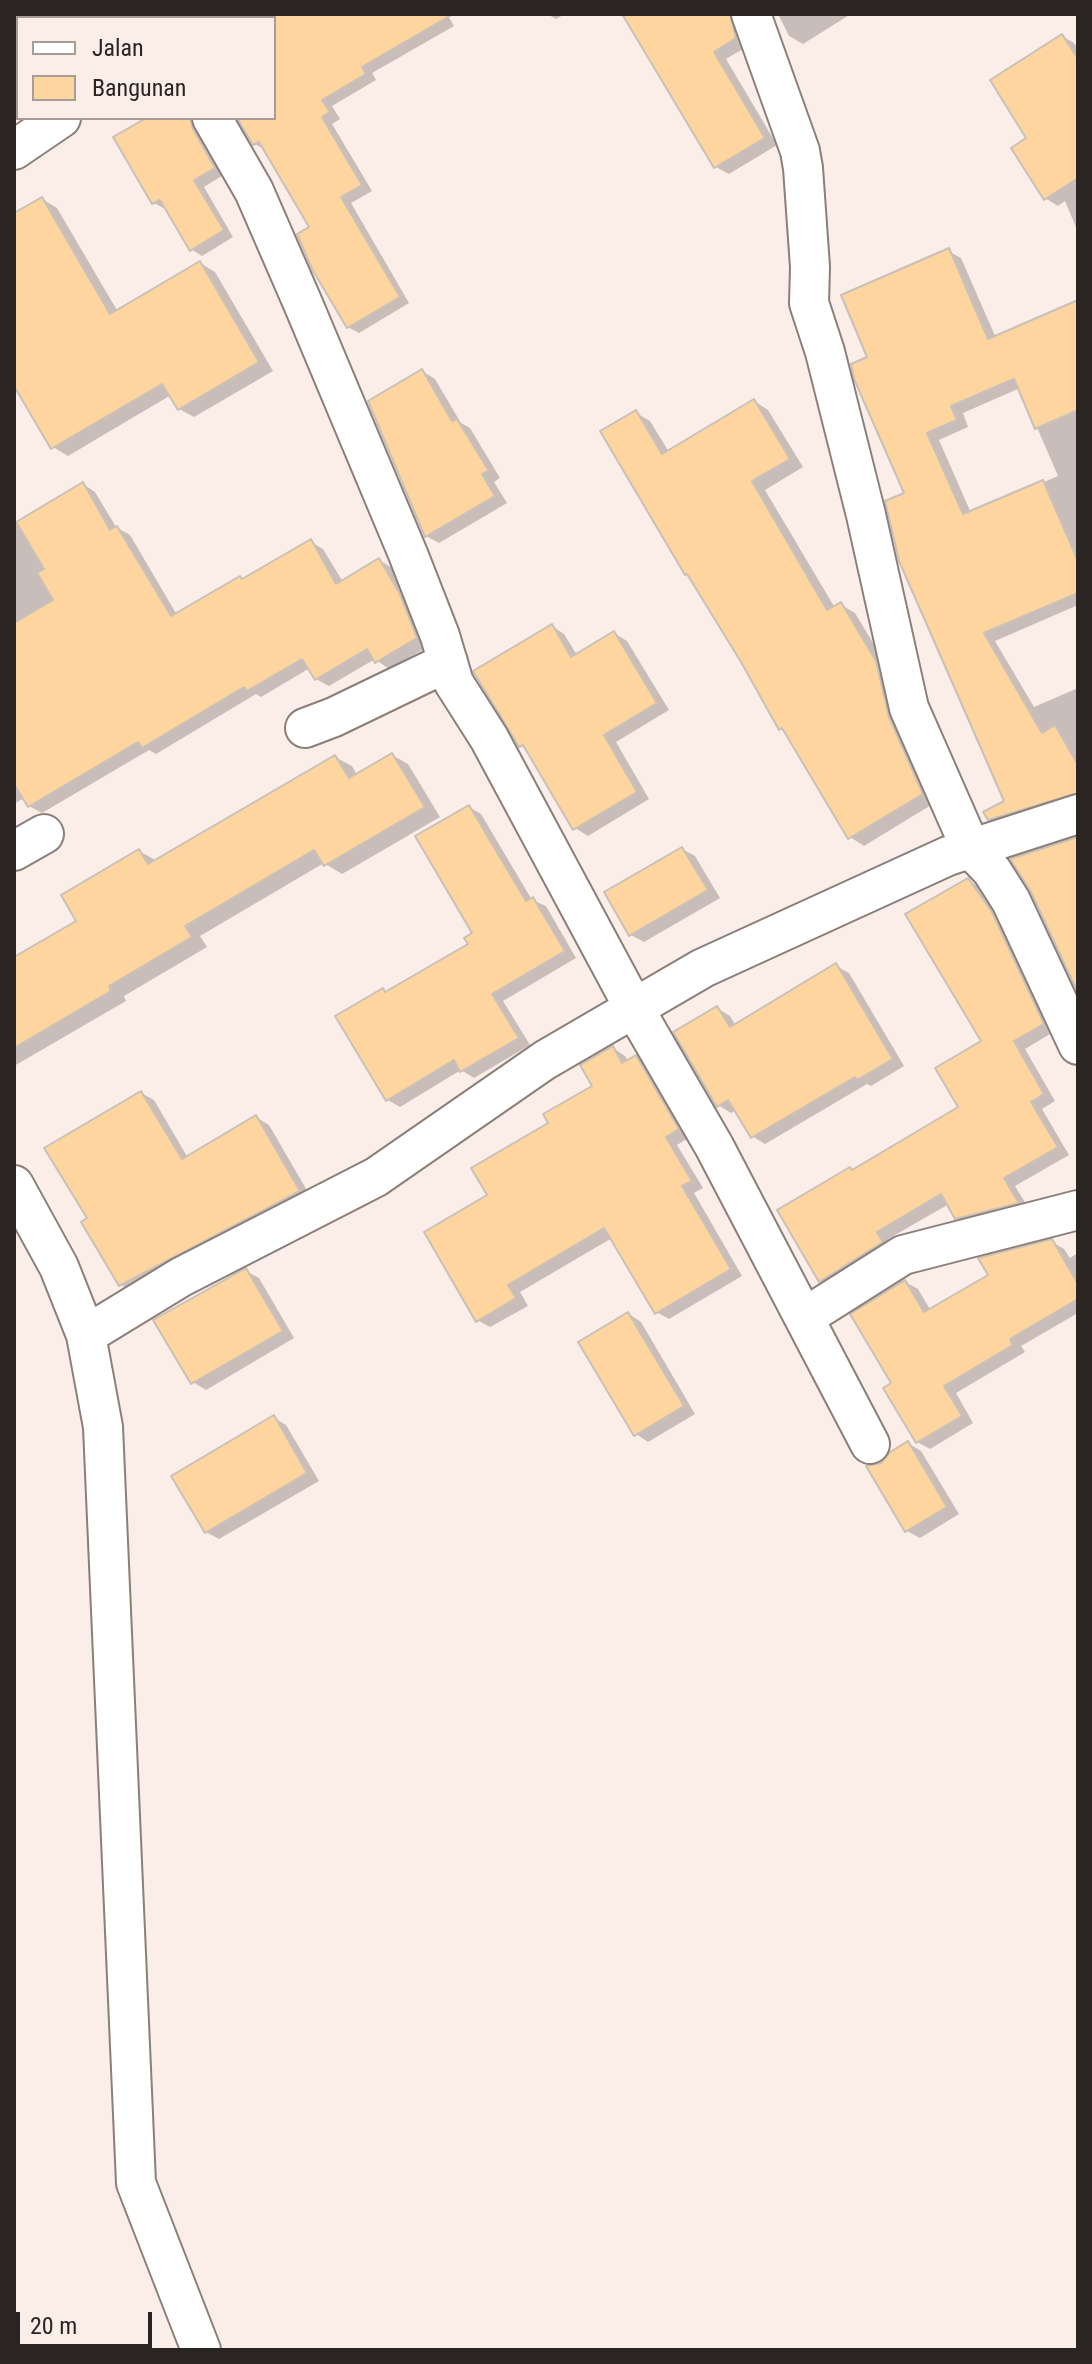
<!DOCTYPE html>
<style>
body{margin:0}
#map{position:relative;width:1092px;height:2364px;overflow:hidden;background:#fbede7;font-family:"Roboto Condensed",sans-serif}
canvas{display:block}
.frame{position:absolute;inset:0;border:16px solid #2a2522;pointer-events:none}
.legend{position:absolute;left:16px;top:16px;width:260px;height:104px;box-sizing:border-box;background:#fbede7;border:2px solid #a79d98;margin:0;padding:10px 14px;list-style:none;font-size:24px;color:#2a2522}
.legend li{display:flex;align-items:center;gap:16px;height:40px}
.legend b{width:40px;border:2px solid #a79d98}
.scale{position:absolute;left:16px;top:2312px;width:136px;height:36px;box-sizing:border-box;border:4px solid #2a2522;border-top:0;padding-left:10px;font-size:24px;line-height:28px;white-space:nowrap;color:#2a2522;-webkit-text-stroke:6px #fbede7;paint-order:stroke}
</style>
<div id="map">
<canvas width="1092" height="2364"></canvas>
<div class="frame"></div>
<ul class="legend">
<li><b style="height:10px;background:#fff"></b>Jalan</li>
<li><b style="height:22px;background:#fed49f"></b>Bangunan</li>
</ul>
<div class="scale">20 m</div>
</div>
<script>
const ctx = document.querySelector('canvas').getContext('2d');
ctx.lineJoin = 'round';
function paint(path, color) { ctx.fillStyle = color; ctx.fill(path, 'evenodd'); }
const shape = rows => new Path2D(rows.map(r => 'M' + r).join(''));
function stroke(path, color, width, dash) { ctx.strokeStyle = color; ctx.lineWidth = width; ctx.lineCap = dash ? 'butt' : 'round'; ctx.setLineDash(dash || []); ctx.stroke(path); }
const shadow = shape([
 [14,14,189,14,191,18,18,18,18,117,14,119],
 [267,14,447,14,454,26,372,73,376,80,332,106,340,119,332,124,372,191,351,203,409,303,359,333,348,327,311,228,265,150,255,144,240,118,274,118,274,18,261,18],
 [547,14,565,14,556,19],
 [624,14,744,14,748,46,726,59,777,145,729,174,716,167],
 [778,14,851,14,803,44,789,36],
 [1062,36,1074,43,1078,49,1078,232,1065,201,1058,206,1045,198,1029,139],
 [150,118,202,118,225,174,204,187,233,237,202,256,191,249,167,208,165,209,154,203],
 [42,199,57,208,118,312,200,263,215,272,273,371,194,417,179,409,171,395,68,456,53,447,14,382,14,216],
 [948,251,961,258,996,338,1078,302,1078,605,995,641,1034,707,1078,688,1078,801,1003,826,990,818,1006,802,906,494,870,358],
 [1020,388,1058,476,971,513,939,440,968,427,963,413],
 [422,371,435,379,461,423,470,428,500,478,494,482,507,503,439,543,426,536],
 [754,401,768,410,803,467,765,490,835,608,841,605,855,613,890,671,936,802,864,846,850,837,787,733,780,729,692,577,686,574,636,413,650,421,669,452],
 [83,484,95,492,116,527,130,535,177,615,311,542,323,549,343,582,379,560,392,568,411,601,429,646,389,669,375,659,329,686,316,679,310,668,261,697,256,694,156,754,149,750,42,813,29,806,24,798,14,804,14,525],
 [552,626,564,634,577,655,614,633,627,641,669,710,616,742,649,799,588,836,575,828,529,751,521,746],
 [392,755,408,764,440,817,342,874,324,863,200,936,207,947,124,996,126,1001,14,1066,14,959,78,921,139,851,157,861,335,757,352,766,357,775],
 [469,807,481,814,532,900,546,906,576,958,503,1001,530,1045,474,1078,461,1070,400,1107,388,1100,383,991,388,993,470,945,475,934],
 [682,849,695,856,720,898,644,942,631,935],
 [968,880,980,887,1004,921,1055,1031,1025,1049,1055,1101,1042,1109,1069,1155,1015,1186,1029,1209,969,1225,957,1217,949,1204,888,1239,894,1249,833,1288,821,1281,853,1172,961,1107,983,1042],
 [836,966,849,973,904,1066,871,1086,867,1084,765,1144,752,1136,736,1110,731,1113,718,1105,717,1008,730,1016,736,1026],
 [613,1048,625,1056,628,1061,636,1057,648,1064,690,1137,677,1145,703,1188,694,1193,742,1276,669,1319,656,1312,612,1238,520,1292,528,1306,490,1327,477,1320,490,1196,551,1124,595,1087],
 [141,1093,154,1100,188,1158,256,1117,269,1125,312,1199,134,1292,121,1285,89,1219],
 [1052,1242,1064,1249,1070,1258,1078,1253,1078,1313,1021,1346,1025,1352,956,1393,973,1423,930,1449,917,1442,894,1384,905,1282,918,1289,931,1311],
 [246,1271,259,1278,294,1338,206,1390,193,1382],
 [629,1314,641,1322,695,1414,648,1442,636,1434],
 [274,1418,286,1425,319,1481,219,1539,206,1532],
 [908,1443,921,1451,959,1514,920,1538,907,1531,882,1465]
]);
const building = shape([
 [250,14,453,14,362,67,366,74,322,100,330,112,322,117,362,185,341,197,400,297,347,328,312,269,297,234,309,227,259,142,253,145,237,118,274,118,274,18,252,18,250,14],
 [622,14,730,14,736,38,714,52,765,138,714,168,622,14],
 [1062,34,1078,59,1078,178,1044,200,1011,148,1026,138,990,80,1062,34],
 [146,118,190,118,193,129,215,168,194,180,224,230,190,251,160,200,152,204,113,137,146,118],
 [42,197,110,314,200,261,259,362,178,410,162,384,51,449,14,386,14,213,42,197],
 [949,248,988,339,1078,300,1078,410,1035,429,1014,379,951,406,957,420,927,433,963,514,1043,480,1078,561,1078,593,984,633,1042,733,1055,725,1078,765,1078,793,988,820,983,812,1004,801,899,561,885,501,904,493,854,379,851,364,867,357,841,295,949,248],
 [422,369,452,421,457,419,489,471,482,474,495,496,425,537,368,401,422,369],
 [754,399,790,459,752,481,827,610,841,602,876,661,889,717,923,794,848,839,782,728,779,730,741,662,687,574,685,575,600,431,636,410,662,454,754,399],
 [83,482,110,530,117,526,171,616,240,576,242,579,311,539,336,584,379,558,399,592,417,638,375,663,367,649,315,680,302,659,247,691,244,687,142,748,138,742,28,807,14,784,14,623,53,600,37,573,44,569,16,522,83,482],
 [552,624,571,657,614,631,657,703,604,735,637,792,573,830,523,745,519,747,473,671,552,624],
 [392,753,425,807,324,866,314,850,185,926,192,937,109,986,111,991,14,1048,14,957,76,921,61,895,139,849,148,864,335,755,349,778,392,753],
 [469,805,526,901,533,897,565,951,492,994,519,1038,460,1072,454,1060,386,1101,335,1016,383,988,385,992,468,944,464,938,472,933,415,836,469,805],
 [1078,837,1078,993,1031,892,1010,859,1078,837],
 [682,847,708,890,629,936,604,892,682,847],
 [968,878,992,912,1044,1024,1014,1041,1044,1094,1031,1102,1058,1147,1004,1178,1019,1203,955,1219,941,1194,877,1232,883,1242,819,1282,777,1210,850,1167,852,1170,958,1107,935,1068,981,1041,905,914,968,878],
 [836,963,893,1059,857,1080,855,1077,751,1138,728,1100,717,1107,673,1032,717,1006,730,1027,836,963],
 [613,1046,622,1063,636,1055,679,1129,666,1137,692,1181,682,1186,731,1269,655,1314,604,1228,508,1285,516,1298,476,1322,424,1232,487,1195,471,1168,548,1123,543,1114,592,1086,580,1065,613,1046],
 [141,1091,182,1159,256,1115,300,1191,119,1286,81,1222,87,1218,44,1148,141,1091],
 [1052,1239,1078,1284,1078,1299,1010,1339,1013,1345,944,1386,962,1416,916,1443,883,1388,891,1383,850,1314,905,1280,924,1312,988,1275,978,1258,1052,1239],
 [246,1268,283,1331,191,1384,153,1320,246,1268],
 [628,1312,684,1406,634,1436,578,1342,628,1312],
 [274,1415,307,1473,205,1533,171,1476,274,1415],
 [908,1441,947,1507,905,1532,866,1466,881,1463,890,1452,908,1441]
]);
const minor = shape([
 [751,14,800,151,803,168,810,267,809,303,825,352,866,515,909,708,971,849,992,871,1011,901,1078,1045],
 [207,18,213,14],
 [212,118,254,191,304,306,408,554,440,636,454,683,489,738,634,1008,714,1146,870,1444],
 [14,150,61,118],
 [305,728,334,717,448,662],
 [14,851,44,834],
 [14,1185,59,1267,86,1335,103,1427,136,2183,201,2350],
 [805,1317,903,1255,1078,1210],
 [86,1335,181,1277,376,1177,545,1060,703,968,948,856,1078,814]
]);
paint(shadow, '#0003');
paint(building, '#fed49f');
stroke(building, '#c9c1b7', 2);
stroke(minor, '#8b7f7a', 42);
stroke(minor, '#fff', 38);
</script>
